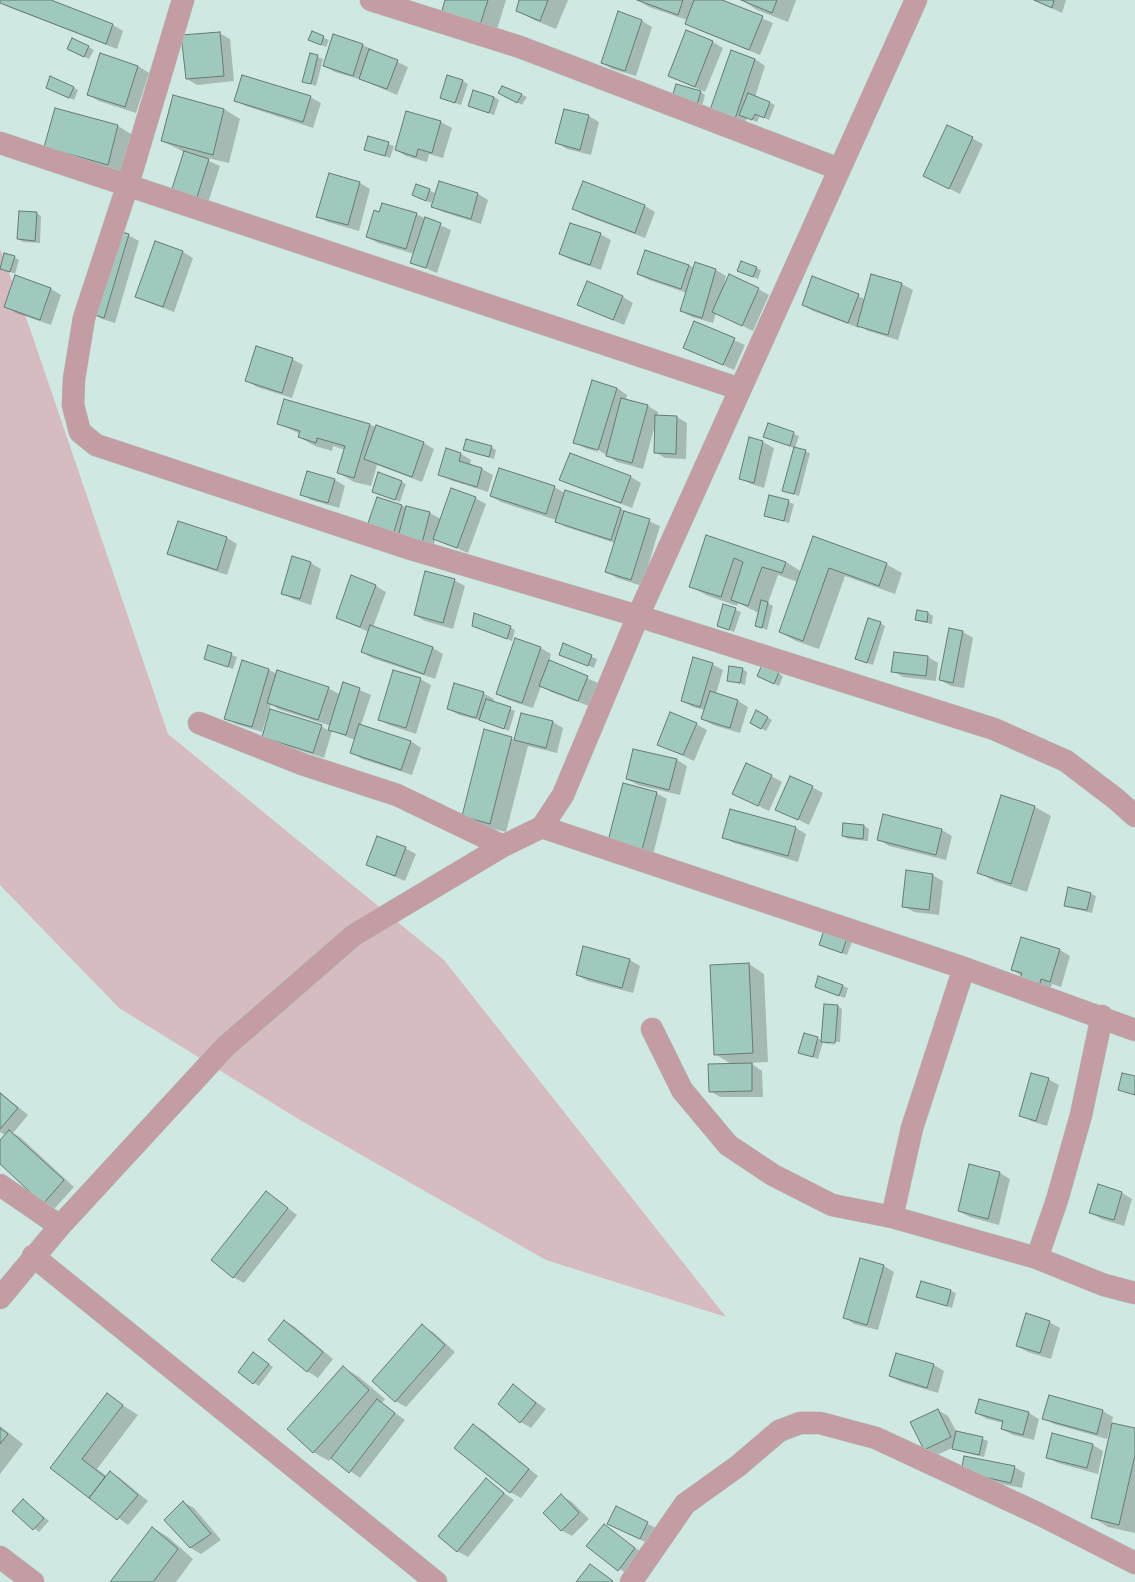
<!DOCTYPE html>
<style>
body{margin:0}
canvas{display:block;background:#cfe8e1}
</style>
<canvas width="1135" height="1582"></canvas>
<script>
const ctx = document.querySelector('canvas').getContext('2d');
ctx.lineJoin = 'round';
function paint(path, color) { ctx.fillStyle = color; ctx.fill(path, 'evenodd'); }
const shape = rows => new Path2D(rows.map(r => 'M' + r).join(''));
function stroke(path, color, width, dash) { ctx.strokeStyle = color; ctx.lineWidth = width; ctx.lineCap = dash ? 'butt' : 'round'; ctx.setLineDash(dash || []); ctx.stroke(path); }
const green = shape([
 [0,249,29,326,168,734,444,960,726,1317,546,1260,300,1120,119,1008,0,885]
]);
const shadow = shape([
 [1,0,48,0,113,25,123,31,117,49,11,8,0,2],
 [446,0,506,0,495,36],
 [519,0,568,0,556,29,534,20,518,11,521,1],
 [638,0,719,0,773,23,760,55,696,29,686,23,687,20,649,7],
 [742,0,796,0,788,22,757,10],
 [1034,0,1066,0,1062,13],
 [642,21,652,27,636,76,612,69,602,63],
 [219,33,230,39,234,81,197,85,187,79],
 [312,33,329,40,326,47,309,40],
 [73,39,94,50,89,59,74,51],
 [713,42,723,48,705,92,669,76],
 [363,45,408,67,397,95,362,80,335,72,324,66],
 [732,51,755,59,765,66,755,97,775,105,769,120,760,116,757,122,747,118,745,124,722,116],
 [101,54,138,66,149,73,136,113,99,101,88,95],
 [310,54,323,59,316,86,303,81],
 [463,81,468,84,461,105,441,98],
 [73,87,78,90,74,100,52,90],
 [502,87,527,97,522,105,500,92],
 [701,92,705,95,701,110,677,103],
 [174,96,224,109,240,119,229,163,203,157,202,158,220,166,207,206,182,197,184,152,162,141],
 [310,97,321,103,313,128,246,106,235,100],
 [494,97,499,100,494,115,469,106],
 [55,109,118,126,134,136,124,173,45,147],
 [565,110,589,116,599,122,591,155,567,149,557,143],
 [406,112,441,122,452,128,443,158,429,154,427,162,406,156,396,150],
 [948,126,983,144,960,194,924,176],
 [368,137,394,146,390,158,365,149],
 [584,182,645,206,655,212,645,238,584,215,574,209],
 [360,183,370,189,359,231,328,222,317,216],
 [439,183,478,194,488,200,481,224,443,212,432,206],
 [417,185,435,193,431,203,418,198],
 [36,213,41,216,40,243,23,242,18,239],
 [380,213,416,214,451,230,437,273,411,262,414,254,378,243,367,237],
 [600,234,611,240,601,270,571,260,561,254],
 [128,235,139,241,115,323,102,319,91,313],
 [183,252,193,258,174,312,147,302,136,296],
 [14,257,19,260,15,274,1,268],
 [695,264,716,270,726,276,724,284,758,289,769,295,753,331,716,313,713,323,692,317,681,311,687,293,649,280,638,274,689,265,694,268],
 [756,268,761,270,758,279,739,271],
 [872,275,902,284,913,290,898,340,868,331,860,326,859,328,813,311,803,305,813,277,865,299],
 [16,276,51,289,61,295,51,325,16,313,5,306],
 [623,297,633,303,624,325,578,305],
 [695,322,745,345,734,370,684,347],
 [292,359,303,365,292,398,257,387,247,381],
 [617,388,627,395,626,400,648,406,658,412,658,416,677,417,687,423,686,459,665,458,655,452,655,425,643,469,617,462,594,447,593,449,601,453,585,448,574,442],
 [278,423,370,425,424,443,434,449,422,482,377,465,371,486,354,482,339,473,345,450,333,446,332,451,315,446,299,437,300,434],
 [768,424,799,436,795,448,810,453,799,496,783,491,794,448,764,437],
 [750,438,763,442,774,448,764,488,751,484,740,478],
 [491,447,496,450,494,459,464,450],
 [447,450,461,454,471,460,470,465,482,469,493,475,488,492,450,480,440,474],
 [570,454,631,477,641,483,632,508,571,485,561,479],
 [308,472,335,480,345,486,339,508,311,500,301,494],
 [401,482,406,484,400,502,373,492],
 [554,487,565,493,566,491,621,509,660,526,642,586,617,578,606,572,615,543,566,527,556,521,556,520,501,502,491,496],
 [770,496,794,504,789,523,765,516],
 [475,498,486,504,468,553,435,539,433,549,378,535,402,506,430,513,441,519],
 [178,522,227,538,237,544,227,575,179,559,168,553],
 [707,536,786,562,802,572,814,538,886,564,902,573,895,594,845,576,819,649,796,641,780,632,798,582,778,575,768,603,773,606,767,630,756,625,759,613,738,603,737,606,706,595,690,586],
 [293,558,311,563,321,569,311,605,293,599,282,593],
 [454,580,465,586,453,629,425,621,415,615],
 [376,586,386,592,373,627,433,648,443,654,435,679,372,658,362,652,369,632,337,618],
 [724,605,741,612,734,632,718,626],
 [928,613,933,616,932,624,922,622,917,620],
 [880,623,885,626,873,665,861,661],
 [473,626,510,627,515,630,512,641],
 [963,632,973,638,964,688,951,686,940,680],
 [515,639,541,648,551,654,549,661,598,683,589,706,551,692,541,686,533,708,508,700,497,694],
 [564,645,597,659,594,668,565,657],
 [209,646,237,657,233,669,205,658],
 [928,657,938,663,936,681,903,677,893,671],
 [712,664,723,670,716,694,738,701,748,707,740,733,713,725,702,719,705,710,693,707,682,701],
 [742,669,747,672,745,685,728,680],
 [269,670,277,674,328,688,341,695,344,683,371,695,361,725,411,741,421,748,412,775,362,759,351,752,355,740,332,731,324,758,274,742,263,736,321,726,329,731,331,726,278,709,271,704,262,732,236,724,226,718],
 [778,673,783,676,779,686,763,679],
 [420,679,431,685,416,734,389,725,379,719],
 [483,693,494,699,493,702,515,711,509,731,487,722,459,715,448,709],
 [757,712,772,720,766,731,751,723],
 [553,722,563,728,557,753,528,746,506,832,479,825,463,816,485,731,515,740],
 [696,724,707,730,694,761,658,744],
 [677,760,687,766,680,795,638,785,627,779],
 [771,776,782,782,769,811,733,794],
 [812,787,823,793,809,825,776,809],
 [656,793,667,799,653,855,620,846],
 [1002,796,1035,807,1051,816,1027,892,994,881,978,872],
 [731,810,796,828,806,834,798,862,734,843,723,837],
 [884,816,942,830,952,836,946,860,889,846,878,839],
 [844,824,864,826,869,829,868,841,848,839,843,836],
 [405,848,416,854,405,881,367,865],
 [932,875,943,881,939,915,914,912,903,906],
 [1091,894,1096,896,1092,913,1070,908,1065,905],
 [1022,938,1060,950,1070,956,1061,987,1052,984,1049,992,1012,970],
 [853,939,847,955,820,945],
 [630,960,640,966,633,993,588,981,577,975],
 [749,964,764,974,768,1062,745,1063,745,1065,752,1064,762,1071,763,1097,720,1097,710,1091,733,1065,715,1054],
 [843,986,848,988,845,998,821,989],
 [838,1006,842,1009,840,1042,826,1041,826,1043,839,1045,827,1044,823,1042,818,1059,799,1052,804,1034,822,1040],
 [1048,1079,1059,1085,1047,1126,1031,1121,1020,1115],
 [0,1092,28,1115,13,1133,20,1137,74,1187,54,1209,43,1203,0,1163,0,1141,5,1135,0,1132],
 [1000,1173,1010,1179,999,1225,970,1217,959,1211],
 [1099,1185,1122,1193,1132,1199,1124,1226,1101,1219,1091,1213],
 [267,1192,297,1215,244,1283,233,1277],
 [860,1259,884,1266,894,1272,878,1330,854,1324,844,1317],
 [951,1291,956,1293,952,1308,917,1297],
 [285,1321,295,1327,333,1359,318,1378,307,1371],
 [1049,1322,1060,1328,1051,1359,1028,1352,1017,1346],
 [422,1326,433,1332,455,1352,406,1407,395,1401],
 [258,1356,273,1367,259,1386,254,1383],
 [934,1365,944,1371,938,1393,901,1382,890,1376],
 [343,1367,359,1377,385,1399,382,1403,405,1420,360,1478,332,1458,329,1461,313,1452],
 [514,1386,546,1409,531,1428,521,1422],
 [107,1395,138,1415,97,1469,107,1476,110,1472,120,1478,148,1501,128,1525,52,1468],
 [979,1401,1029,1413,1039,1419,1034,1440,1013,1435,1002,1429,1004,1423,987,1419,976,1413],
 [938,1410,948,1416,956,1431,988,1441,984,1457,958,1451,952,1448,935,1456,925,1450],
 [1103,1411,1113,1417,1111,1424,1135,1429,1135,1533,1108,1527,1092,1517,1112,1429,1110,1428,1107,1439,1054,1424,1043,1418],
 [473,1425,484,1431,538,1476,521,1498,510,1492],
 [0,1426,23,1444,0,1474],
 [1053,1435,1093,1445,1103,1451,1098,1474,1058,1463,1048,1457],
 [1014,1467,1025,1473,1022,1488,972,1478],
 [486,1480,514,1500,468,1557,457,1551],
 [562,1496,572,1502,589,1519,572,1536,561,1530],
 [23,1500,49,1521,39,1532,13,1511],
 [183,1502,194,1508,221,1540,201,1554,191,1548,166,1520],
 [616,1508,658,1529,651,1545,619,1529],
 [604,1525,645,1555,630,1576,588,1546],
 [153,1528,168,1537,193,1559,176,1582,111,1582]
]);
const building = shape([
 [0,0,51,0,113,24,106,44,0,3,0,0],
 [445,0,488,0,479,28,441,14,445,0],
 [519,0,548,0,540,21,516,11,519,0],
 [637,0,683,0,678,15,637,0],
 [694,0,722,0,763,16,749,50,685,24,694,0],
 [741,0,777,0,772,13,741,0],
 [1034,0,1054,0,1052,8,1034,0],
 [618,11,642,20,625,71,601,63,618,11],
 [686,30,713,41,695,87,668,76,686,30],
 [312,31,324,36,321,45,308,40,312,31],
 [220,32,224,76,186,79,181,35,220,32],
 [333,34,363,44,353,76,323,66,333,34],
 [72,38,89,46,84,57,67,49,72,38],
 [369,49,398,60,387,89,359,79,369,49],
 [731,50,755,59,735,119,710,110,731,50],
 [100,53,138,66,125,107,87,95,100,53],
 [310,53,318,55,311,84,302,82,310,53],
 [242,75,311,96,303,122,234,101,242,75],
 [447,75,463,80,455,103,440,98,447,75],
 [50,76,74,87,69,98,46,88,50,76],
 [676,84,701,91,696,108,671,101,676,84],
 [502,86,522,94,517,103,498,93,502,86],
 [473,90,494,97,489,113,468,106,473,90],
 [748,93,770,102,764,118,755,114,752,120,739,115,748,93],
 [173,95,224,109,213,155,161,141,173,95],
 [55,108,118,125,108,165,44,147,55,108],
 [564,109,589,115,580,150,555,143,564,109],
 [406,111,441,121,432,153,418,149,416,157,395,150,406,111],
 [947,125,973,137,949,189,923,176,947,125],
 [368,136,389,142,385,156,364,150,368,136],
 [184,151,209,159,196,200,171,192,184,151],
 [329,173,360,182,348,225,316,217,329,173],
 [439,181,478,193,471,219,431,207,439,181],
 [583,181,645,205,635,233,572,209,583,181],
 [416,184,430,189,426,201,412,195,416,184],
 [382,203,417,213,406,249,366,237,374,210,379,212,382,203],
 [19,211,37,212,35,241,17,239,19,211],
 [425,217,441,223,426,268,410,263,425,217],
 [570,223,601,233,590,265,559,254,570,223],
 [115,230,129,234,104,318,90,313,115,230],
 [155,241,183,251,163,307,135,297,155,241],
 [645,250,689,265,681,289,637,274,645,250],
 [4,253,15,256,10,272,0,269,4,253],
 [741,261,757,267,753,277,737,271,741,261],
 [695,262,716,269,702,318,680,311,695,262],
 [729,274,759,288,742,326,712,312,729,274],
 [871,274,902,283,888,335,857,326,871,274],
 [15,275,51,288,40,320,4,307,15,275],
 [812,276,859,294,848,323,802,305,812,276],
 [587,281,623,296,613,320,577,305,587,281],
 [694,321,735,338,723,365,683,348,694,321],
 [256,346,293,358,282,393,245,381,256,346],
 [592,380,617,388,598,450,573,443,592,380],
 [621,398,648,405,632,463,606,456,621,398],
 [284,399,370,424,354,478,337,473,345,446,317,438,316,443,298,437,300,431,277,424,284,399],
 [655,415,677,416,676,454,654,453,655,415],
 [768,423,794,432,790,446,763,437,768,423],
 [376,425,424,442,412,477,364,459,376,425],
 [749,437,763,441,754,483,739,479,749,437],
 [466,439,492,446,489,457,463,450,466,439],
 [794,447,806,450,794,494,782,491,794,447],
 [446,448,461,453,459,461,482,468,477,487,438,475,446,448],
 [570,453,631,476,621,503,559,480,570,453],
 [499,468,555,486,546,514,490,496,499,468],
 [307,471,335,479,328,503,300,495,307,471],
 [378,472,402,481,395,500,372,492,378,472],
 [451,488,476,497,457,548,433,539,451,488],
 [565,490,621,508,611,540,555,522,565,490],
 [769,495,789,500,784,521,764,516,769,495],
 [377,497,402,505,392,538,366,529,377,497],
 [406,506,430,512,422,543,398,537,406,506],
 [624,511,650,519,631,580,605,572,624,511],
 [178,521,227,537,217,570,167,554,178,521],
 [706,535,786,562,782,573,762,567,748,606,731,600,743,562,734,558,721,597,689,587,706,535],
 [813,536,887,563,879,586,829,568,803,641,779,632,813,536],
 [292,556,311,562,300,599,281,594,292,556],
 [425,571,455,579,443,623,414,615,425,571],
 [351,575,376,585,360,627,336,618,351,575],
 [761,600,768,602,762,628,755,626,761,600],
 [723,604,736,608,729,630,717,626,723,604],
 [917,610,928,612,927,622,915,620,917,610],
 [474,613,511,626,507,639,472,626,474,613],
 [868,618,881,622,867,663,855,659,868,618],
 [370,625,433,647,424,674,361,652,370,625],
 [949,628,963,631,953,683,939,680,949,628],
 [515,638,541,647,522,703,496,694,515,638],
 [563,643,592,655,588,666,559,655,563,643],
 [208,645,232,653,228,667,204,659,208,645],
 [894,652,928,656,926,676,891,672,894,652],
 [693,657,713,663,700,707,681,701,693,657],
 [242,660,269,669,252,727,224,719,242,660],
 [549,660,588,676,578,701,539,686,549,660],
 [762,665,779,672,774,684,757,676,762,665],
 [729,666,743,668,740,683,727,681,729,666],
 [277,670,329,687,318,720,267,703,277,670],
 [393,670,421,678,406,728,378,720,393,670],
 [343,682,360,688,346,735,328,730,343,682],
 [454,683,484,692,476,718,447,709,454,683],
 [710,691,738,700,730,728,701,719,710,691],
 [486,699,511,707,504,729,479,720,486,699],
 [270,709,322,725,313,753,262,737,270,709],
 [756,710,768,717,761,729,750,723,756,710],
 [670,712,697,723,683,755,657,745,670,712],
 [521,713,553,721,546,748,514,740,521,713],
 [359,724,411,741,401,770,350,753,359,724],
 [484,729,512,737,490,824,462,816,484,729],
 [633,749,677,759,669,790,626,779,633,749],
 [746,763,772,775,758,806,732,794,746,763],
 [790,776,813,786,798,820,775,810,790,776],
 [623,783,657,792,642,850,608,841,623,783],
 [1001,795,1035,806,1011,884,977,873,1001,795],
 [730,809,796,827,788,856,722,838,730,809],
 [883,814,942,829,936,855,877,840,883,814],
 [843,823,864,825,863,839,842,836,843,823],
 [377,836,406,847,395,876,366,865,377,836],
 [906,870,933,874,929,910,902,907,906,870],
 [1068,887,1091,893,1087,910,1064,906,1068,887],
 [825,927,848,935,842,953,819,945,825,927],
 [1021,937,1060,949,1050,982,1041,979,1039,987,1019,981,1022,973,1011,970,1021,937],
 [583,946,630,959,622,988,576,975,583,946],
 [749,963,753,1053,714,1055,710,965,749,963],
 [818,976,843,985,839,996,815,987,818,976],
 [824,1004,838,1005,835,1043,821,1042,824,1004],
 [804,1033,818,1037,813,1057,798,1053,804,1033],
 [752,1063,752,1091,709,1092,708,1064,752,1063],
 [1031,1073,1049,1078,1036,1121,1019,1116,1031,1073],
 [1122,1073,1135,1076,1135,1095,1118,1090,1122,1073],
 [0,1093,18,1108,0,1129,0,1093],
 [9,1130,64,1180,43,1204,0,1164,0,1140,9,1130],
 [969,1164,1000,1172,988,1219,958,1211,969,1164],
 [1098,1184,1122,1192,1114,1220,1089,1213,1098,1184],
 [266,1191,288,1208,233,1278,211,1260,266,1191],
 [860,1258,884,1265,867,1325,843,1318,860,1258],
 [921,1281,951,1290,947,1306,916,1297,921,1281],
 [1026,1313,1050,1321,1040,1353,1016,1346,1026,1313],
 [284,1320,323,1352,307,1372,268,1340,284,1320],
 [422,1324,445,1345,395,1402,372,1381,422,1324],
 [253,1352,269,1364,253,1384,238,1372,253,1352],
 [896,1353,934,1364,927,1388,889,1376,896,1353],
 [343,1366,369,1390,313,1453,287,1429,343,1366],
 [513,1384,536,1403,520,1423,498,1404,513,1384],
 [107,1393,123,1405,82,1459,105,1477,89,1498,50,1468,107,1393],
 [1049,1395,1103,1410,1097,1434,1042,1419,1049,1395],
 [377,1399,395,1413,349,1473,331,1458,377,1399],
 [979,1399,1029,1412,1023,1435,1001,1429,1003,1421,975,1413,979,1399],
 [938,1409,951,1437,924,1450,910,1422,938,1409],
 [1112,1423,1135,1428,1135,1455,1119,1525,1091,1518,1112,1423],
 [473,1424,529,1469,510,1493,454,1448,473,1424],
 [0,1428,8,1434,0,1444,0,1428],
 [956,1431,983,1437,979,1455,952,1449,956,1431],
 [1052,1433,1093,1444,1087,1468,1046,1458,1052,1433],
 [964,1456,1015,1466,1011,1483,961,1472,964,1456],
 [110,1471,138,1495,117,1520,89,1498,110,1471],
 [486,1478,504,1493,457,1552,438,1536,486,1478],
 [561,1494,579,1513,561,1531,543,1513,561,1494],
 [23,1499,44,1518,33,1530,12,1511,23,1499],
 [183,1501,211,1534,190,1548,164,1520,183,1501],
 [616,1506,648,1522,640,1539,607,1524,616,1506],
 [604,1524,635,1548,618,1571,586,1546,604,1524],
 [152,1527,178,1549,153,1582,110,1582,152,1527],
 [590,1564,613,1581,612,1582,576,1582,590,1564]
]);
const minor = shape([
 [183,0,128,184,84,318,74,379,73,405,80,432,96,445,411,549,638,616,994,729,1066,761,1116,799,1135,816],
 [371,0,520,47,839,169],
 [0,143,740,389],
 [199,723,302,764,397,795,503,846],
 [542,827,964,968,1135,1030],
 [652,1029,682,1090,728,1145,773,1175,832,1205,892,1217,1037,1258,1104,1285,1135,1293],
 [0,1185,60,1226],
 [892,1217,912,1128,964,968],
 [33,1256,436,1582],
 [1037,1258,1057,1200,1081,1115,1102,1016],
 [0,1298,60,1226,225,1047,354,935,503,846,542,827,563,795,638,616,916,0],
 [0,1557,33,1582],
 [631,1582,685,1504,738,1466,779,1431,800,1423,820,1423,876,1438,1041,1515,1135,1563]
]);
paint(green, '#d6bbc0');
paint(shadow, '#0003');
paint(building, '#a0c9be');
stroke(building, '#657b75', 1);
stroke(minor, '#aec4be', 23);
stroke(minor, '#c39ca4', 22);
</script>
